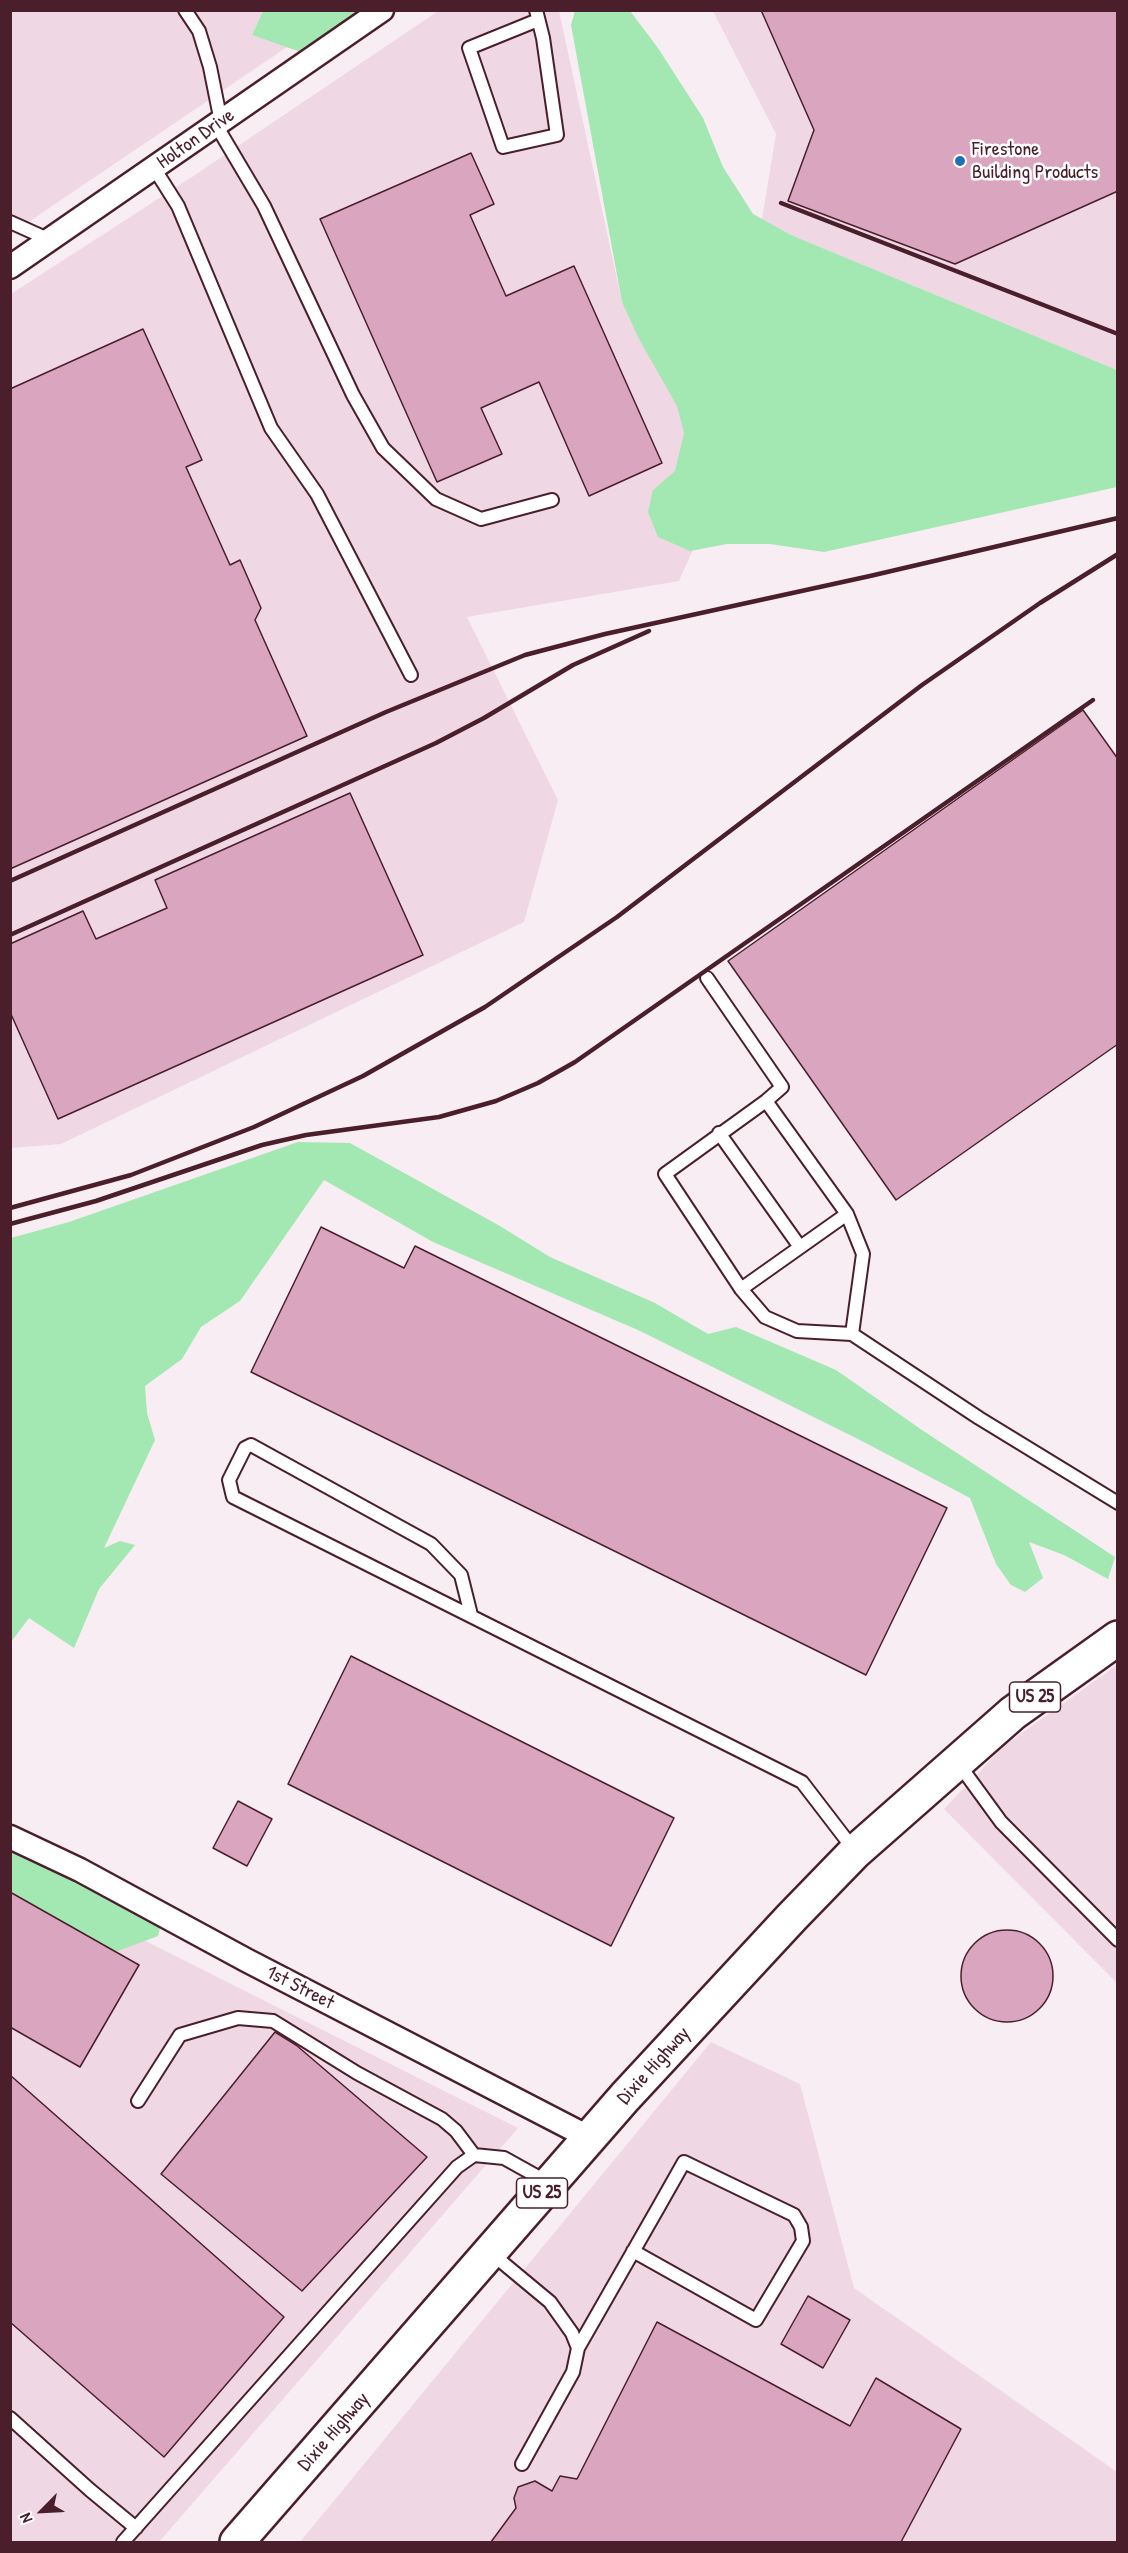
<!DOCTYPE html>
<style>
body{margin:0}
#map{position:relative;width:1128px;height:2553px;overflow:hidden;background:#f8edf2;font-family:"Patrick Hand",sans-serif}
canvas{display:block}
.frame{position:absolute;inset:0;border:12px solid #4a1f2b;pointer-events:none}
.north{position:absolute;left:12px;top:2481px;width:60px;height:60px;-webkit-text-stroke:4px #fff;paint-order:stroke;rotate:246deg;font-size:16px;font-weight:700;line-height:24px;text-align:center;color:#4a1f2b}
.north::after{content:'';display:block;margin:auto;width:21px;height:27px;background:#4a1f2b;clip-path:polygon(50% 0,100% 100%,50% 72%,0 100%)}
</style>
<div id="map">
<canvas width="1128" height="2553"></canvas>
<div class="frame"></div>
<div class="north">N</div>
</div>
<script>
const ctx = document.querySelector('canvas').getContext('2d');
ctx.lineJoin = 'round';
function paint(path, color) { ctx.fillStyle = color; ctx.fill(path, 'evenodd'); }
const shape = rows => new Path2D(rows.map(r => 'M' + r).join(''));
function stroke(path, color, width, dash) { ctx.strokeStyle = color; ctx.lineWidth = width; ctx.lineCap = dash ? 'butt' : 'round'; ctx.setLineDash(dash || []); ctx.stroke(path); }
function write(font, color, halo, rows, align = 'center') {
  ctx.font = font + ' "Patrick Hand",sans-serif'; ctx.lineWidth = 5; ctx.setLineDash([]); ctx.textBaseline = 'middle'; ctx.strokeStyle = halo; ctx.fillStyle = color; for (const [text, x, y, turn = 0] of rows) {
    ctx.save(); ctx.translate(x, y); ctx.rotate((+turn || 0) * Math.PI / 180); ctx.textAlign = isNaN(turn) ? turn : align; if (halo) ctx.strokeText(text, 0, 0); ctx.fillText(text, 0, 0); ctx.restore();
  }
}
const built = shape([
 [11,11,263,11,252,35,287,47,11,234],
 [438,11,559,11,622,302,725,478,679,581,467,617,558,800,524,922,61,1144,11,1148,11,294,198,173],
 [713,11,1117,11,1117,370,791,235,762,219,776,134],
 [1117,1665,1117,1983,944,1809,1005,1745],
 [10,1873,518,2128,159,2542,11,2542],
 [711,2042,800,2084,854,2288,1117,2472,1117,2542,300,2542]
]);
const green = shape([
 [263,11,382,11,315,57,252,35],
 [575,11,630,11,658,48,703,118,723,167,753,214,791,235,1117,370,1117,487,824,552,770,544,727,544,690,551,658,537,648,512,653,490,675,471,684,433,677,406,639,339,622,302,571,25],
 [298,1142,350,1143,500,1226,550,1257,655,1303,708,1334,736,1327,836,1370,922,1430,1115,1557,1108,1579,1064,1555,1029,1542,1043,1578,1025,1592,1011,1585,996,1564,970,1498,858,1439,638,1330,433,1242,324,1180,240,1301,201,1327,182,1359,145,1386,147,1413,155,1440,104,1548,120,1541,135,1545,99,1589,74,1648,29,1618,11,1642,11,1238,69,1222],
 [10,1837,163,1915,158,1936,115,1952,11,1892]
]);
const building = shape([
 [761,10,1118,10,1118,191,955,264,788,201,814,130,761,10],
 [471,153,494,204,470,215,506,296,574,266,662,463,589,496,539,382,481,408,502,454,437,482,320,219,471,153],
 [143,329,202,460,186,467,230,565,240,560,261,608,255,620,307,736,10,869,10,389,143,329],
 [1083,710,1118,759,1118,1044,896,1200,728,961,1083,710],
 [350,793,423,955,58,1119,10,1012,10,944,83,911,96,939,167,908,155,880,350,793],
 [321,1227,404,1268,415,1246,947,1508,866,1675,251,1372,321,1227],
 [351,1656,674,1818,611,1946,288,1784,351,1656],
 [238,1801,272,1819,247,1866,213,1848,238,1801],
 [10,1892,139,1965,80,2067,10,2027,10,1892],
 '961 1976a46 46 0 1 1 92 0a46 46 0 1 1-92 0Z',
 [275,2032,296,2045,427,2157,302,2291,161,2174,275,2032],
 [10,2075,284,2317,164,2457,10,2322,10,2075],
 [808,2296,850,2320,823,2368,781,2344,808,2296],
 [657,2322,850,2426,876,2378,961,2429,901,2542,491,2542,516,2508,514,2498,518,2487,535,2481,552,2491,560,2476,577,2479,657,2322]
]);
const service = shape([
 [185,10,199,31,210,67,221,122],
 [536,10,543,38,557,135,503,147,469,48,538,20],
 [216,125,264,206,353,395,383,448,436,499,481,519,552,500],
 [154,168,178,206,271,428,317,494,411,675],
 [10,222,50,240],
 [707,978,782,1087,766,1101],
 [719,1133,800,1247],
 [741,1289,847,1214],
 [852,1334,863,1254,847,1214,766,1101,665,1174,741,1289,765,1317,797,1331,852,1334,979,1418,1118,1503],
 [471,1615,461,1575,431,1544,251,1445,245,1448,229,1480,233,1497,802,1782,855,1851],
 [958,1763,1001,1822,1118,1940],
 [138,2101,180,2035,238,2018,273,2021,357,2073,442,2119,456,2131,474,2155],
 [491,2253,550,2302,572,2333,578,2348,573,2372,522,2464],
 [578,2348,658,2208,684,2162,794,2215,801,2227,803,2241,756,2320,633,2251],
 [10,2418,90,2490,136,2528],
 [123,2542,457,2167,474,2155,504,2158,549,2183]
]);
const minor = shape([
 [10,267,382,10],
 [10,1837,80,1870,246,1960,590,2138]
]);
const primary = shape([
 [237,2542,625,2097,791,1918,855,1852,1013,1713,1118,1638]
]);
const rail = shape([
 [781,203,1118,334],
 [10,881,386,712,525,655,605,634,870,576,1118,518],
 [10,935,436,743,484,718,573,665,649,631],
 [10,1208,131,1175,254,1127,363,1076,485,1007,617,917,922,685,1040,603,1118,554],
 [10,1224,96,1201,262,1145,306,1135,439,1117,496,1101,538,1083,575,1062,1093,700]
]);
const markers = [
 [960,161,6,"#1f6fb2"]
];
const shields = [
 [1035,1697,51],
 [542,2193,51]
];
const shieldNames = [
 ["US 25",1035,1697],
 ["US 25",542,2193]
];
const streetNames = [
 ["Holton Drive",196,139,-35],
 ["1st Street",300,1988,27],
 ["Dixie Highway",654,2066,-48],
 ["Dixie Highway",334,2432,-49]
];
const poiNames = [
 ["Firestone",972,150],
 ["Building Products",972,173]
];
paint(built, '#efd8e3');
paint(green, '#a3e7b2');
paint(building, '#daa6bf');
stroke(building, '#4a1f2b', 1.5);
stroke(service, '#4a1f2b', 16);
stroke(minor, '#4a1f2b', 27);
stroke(primary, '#4a1f2b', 38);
stroke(service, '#fff', 12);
stroke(minor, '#fff', 22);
stroke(primary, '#fff', 33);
stroke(rail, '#4a1f2b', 4.5);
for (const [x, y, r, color] of markers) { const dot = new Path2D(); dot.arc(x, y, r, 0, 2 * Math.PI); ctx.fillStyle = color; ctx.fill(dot); stroke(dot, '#fff', 2); }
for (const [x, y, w] of shields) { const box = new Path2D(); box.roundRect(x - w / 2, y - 15, w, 30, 4.5); ctx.fillStyle = '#fff'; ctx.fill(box); stroke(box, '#4a1f2b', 1.5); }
write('bold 18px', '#4a1f2b', null, shieldNames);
write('20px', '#4a1f2b', '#fff', streetNames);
write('20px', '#4a1f2b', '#fff', poiNames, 'left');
</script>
